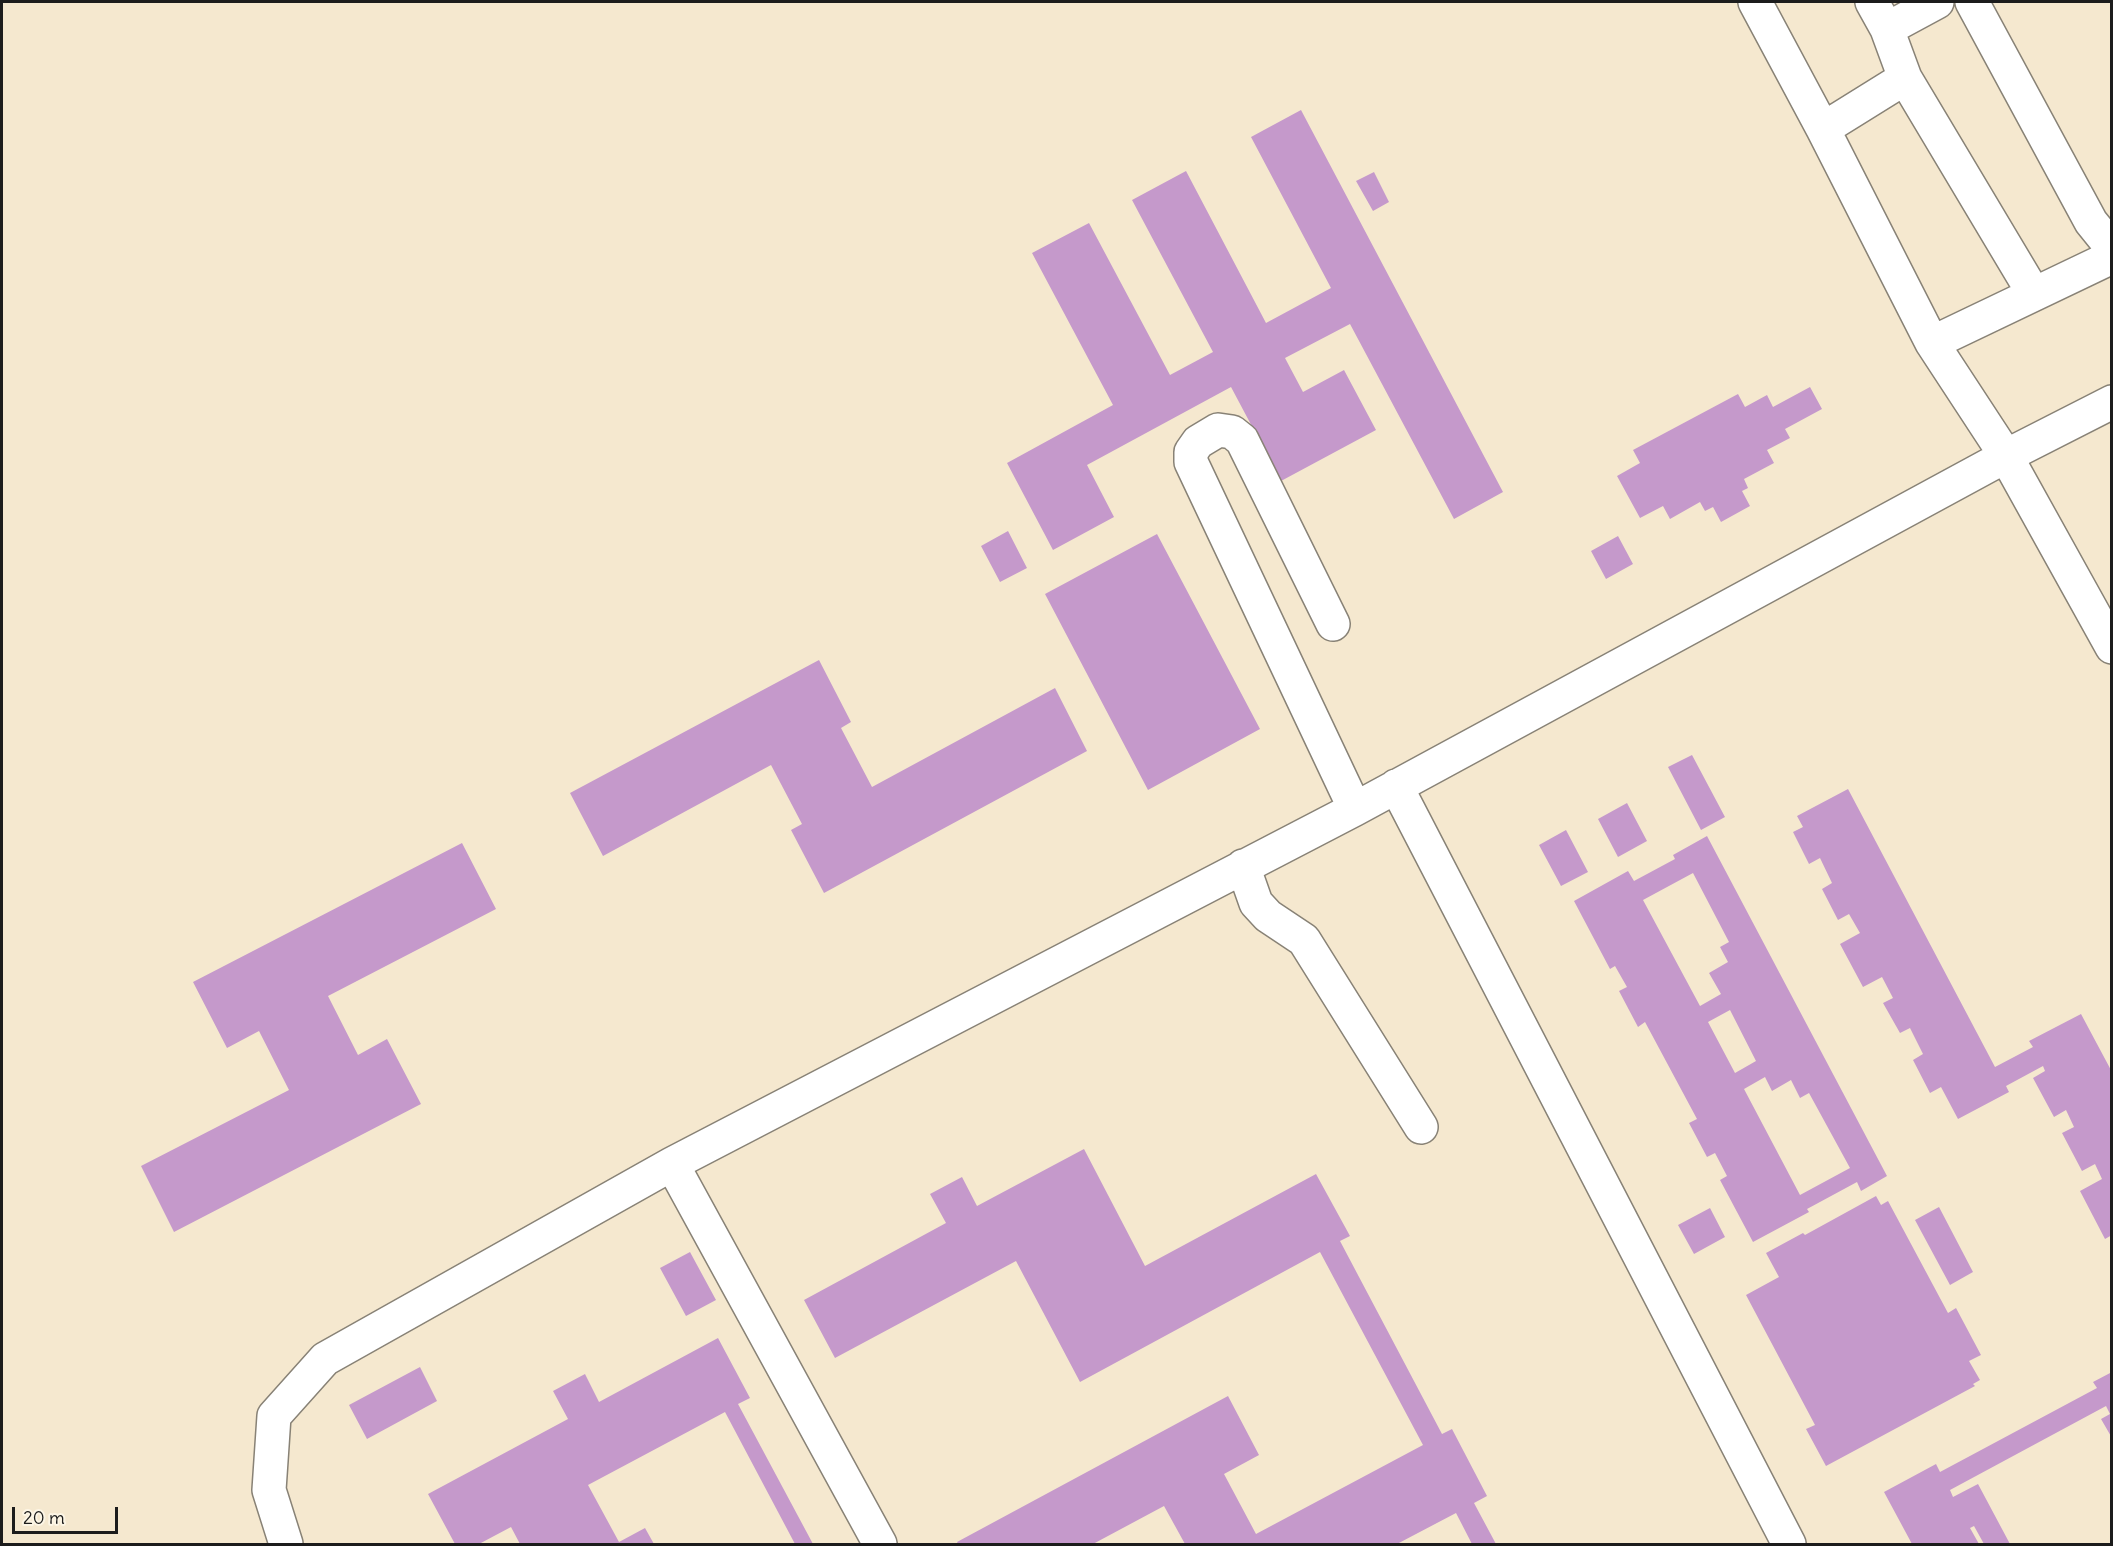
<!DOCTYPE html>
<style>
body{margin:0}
#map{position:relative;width:2113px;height:1546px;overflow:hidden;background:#f5e8cf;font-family:Delius,sans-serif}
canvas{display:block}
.frame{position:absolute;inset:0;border:3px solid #1c1c1c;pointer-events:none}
.scale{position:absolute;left:12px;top:1507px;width:106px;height:27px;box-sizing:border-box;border:3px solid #1c1c1c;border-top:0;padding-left:8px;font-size:18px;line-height:21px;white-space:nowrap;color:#1c1c1c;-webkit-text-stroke:4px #fcf5e5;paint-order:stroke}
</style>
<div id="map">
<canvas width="2113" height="1546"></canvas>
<div class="frame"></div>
<div class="scale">20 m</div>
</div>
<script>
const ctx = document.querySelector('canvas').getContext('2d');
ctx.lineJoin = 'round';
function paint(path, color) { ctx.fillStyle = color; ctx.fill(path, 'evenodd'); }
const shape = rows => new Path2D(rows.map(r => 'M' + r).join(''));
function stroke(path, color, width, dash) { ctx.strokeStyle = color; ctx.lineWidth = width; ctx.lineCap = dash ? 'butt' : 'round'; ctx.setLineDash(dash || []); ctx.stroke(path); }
const building = shape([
 [1301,110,1503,492,1454,519,1350,324,1285,358,1303,392,1344,370,1376,430,1281,481,1231,387,1087,465,1114,517,1053,550,1007,463,1113,405,1032,253,1089,223,1170,375,1213,352,1132,200,1186,171,1266,323,1331,288,1251,137],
 [1374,172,1389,202,1373,211,1356,181],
 [1810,387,1822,409,1785,429,1790,438,1767,450,1774,463,1744,479,1748,488,1742,491,1750,506,1721,522,1713,507,1705,511,1700,502,1670,519,1663,506,1640,518,1617,476,1640,463,1633,450,1738,394,1745,407,1767,395,1773,407],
 [1008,531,1027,568,1000,582,981,546],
 [1157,534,1260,729,1148,790,1045,594],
 [1618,536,1633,564,1606,579,1591,551],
 [819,660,851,722,841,728,872,787,1055,688,1087,751,824,893,791,830,802,824,771,765,603,856,570,793],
 [1692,755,1725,817,1701,830,1668,767],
 [1848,789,1995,1067,2033,1047,2029,1041,2081,1014,2112,1072,2112,1235,2105,1239,2080,1191,2102,1179,2095,1164,2082,1171,2062,1133,2074,1127,2066,1110,2054,1117,2033,1078,2045,1071,2043,1066,2006,1086,2009,1092,1958,1119,1941,1087,1930,1093,1913,1060,1923,1054,1910,1028,1900,1033,1883,1003,1893,998,1882,977,1863,987,1840,944,1860,933,1849,914,1838,920,1822,889,1832,883,1820,858,1809,864,1793,832,1803,827,1797,816],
 [1627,803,1647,841,1618,857,1598,819],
 [1566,830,1588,872,1561,886,1539,845],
 [1707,836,1887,1176,1861,1191,1857,1182,1807,1209,1809,1212,1753,1242,1720,1180,1727,1176,1715,1153,1707,1157,1689,1123,1697,1119,1645,1022,1638,1027,1619,991,1627,987,1615,966,1610,969,1574,901,1628,871,1634,881,1675,859,1673,855],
 [1693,873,1729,942,1720,947,1728,962,1709,973,1721,994,1700,1006,1643,900],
 [1730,1010,1756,1061,1735,1073,1708,1022],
 [1765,1077,1772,1091,1791,1080,1800,1098,1809,1093,1850,1168,1800,1195,1744,1089],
 [462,843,496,909,328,996,358,1055,387,1039,421,1104,174,1232,141,1166,289,1090,259,1031,227,1048,193,982],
 [1084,1149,1145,1266,1316,1174,1350,1236,1340,1241,1442,1434,1452,1429,1487,1496,1474,1503,1496,1544,1472,1544,1456,1513,1397,1544,1185,1544,1164,1506,1093,1544,958,1544,957,1542,1228,1396,1259,1455,1224,1474,1256,1534,1423,1445,1320,1252,1080,1382,1016,1261,835,1358,804,1300,946,1223,930,1194,962,1177,977,1206],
 [1876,1196,1881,1205,1888,1201,1948,1313,1956,1308,1981,1355,1969,1361,1980,1380,1973,1384,1975,1386,1826,1466,1806,1429,1815,1425,1746,1295,1779,1277,1766,1253,1803,1233,1805,1235],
 [1939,1207,1973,1272,1950,1285,1915,1220],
 [1710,1208,1725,1237,1694,1254,1678,1225],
 [690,1252,716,1300,686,1316,660,1268],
 [718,1338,750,1398,738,1404,813,1544,795,1544,725,1412,588,1485,619,1542,645,1528,654,1544,520,1544,511,1527,479,1544,455,1544,428,1494,568,1419,553,1391,585,1374,599,1402],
 [420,1367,437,1401,367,1439,349,1405],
 [2112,1372,2112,1438,2101,1419,2110,1414,2106,1406,1950,1490,1953,1497,1978,1484,2010,1544,1984,1544,1974,1526,1970,1528,1979,1544,1912,1544,1884,1492,1936,1464,1940,1472,2097,1388,2093,1382]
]);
const minor = shape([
 [1755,2,1823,129,1932,343,2006,456,2112,647],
 [1872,2,1887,29,1905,78,2034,294],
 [1972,2,2091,222,2112,248],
 [1887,29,1937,2],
 [1823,129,1905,78],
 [1932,343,2112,257],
 [1333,624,1242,440,1232,432,1218,430,1198,442,1191,452,1191,462,1355,809],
 [1396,786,1789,1544],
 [1243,866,1256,903,1268,916,1304,940,1421,1127],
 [672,1164,880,1544],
 [286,1544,269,1490,274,1416,325,1359,672,1164,1355,809,2006,456,2112,402]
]);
paint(building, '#c599cb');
stroke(minor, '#888276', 36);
stroke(minor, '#fff', 33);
</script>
